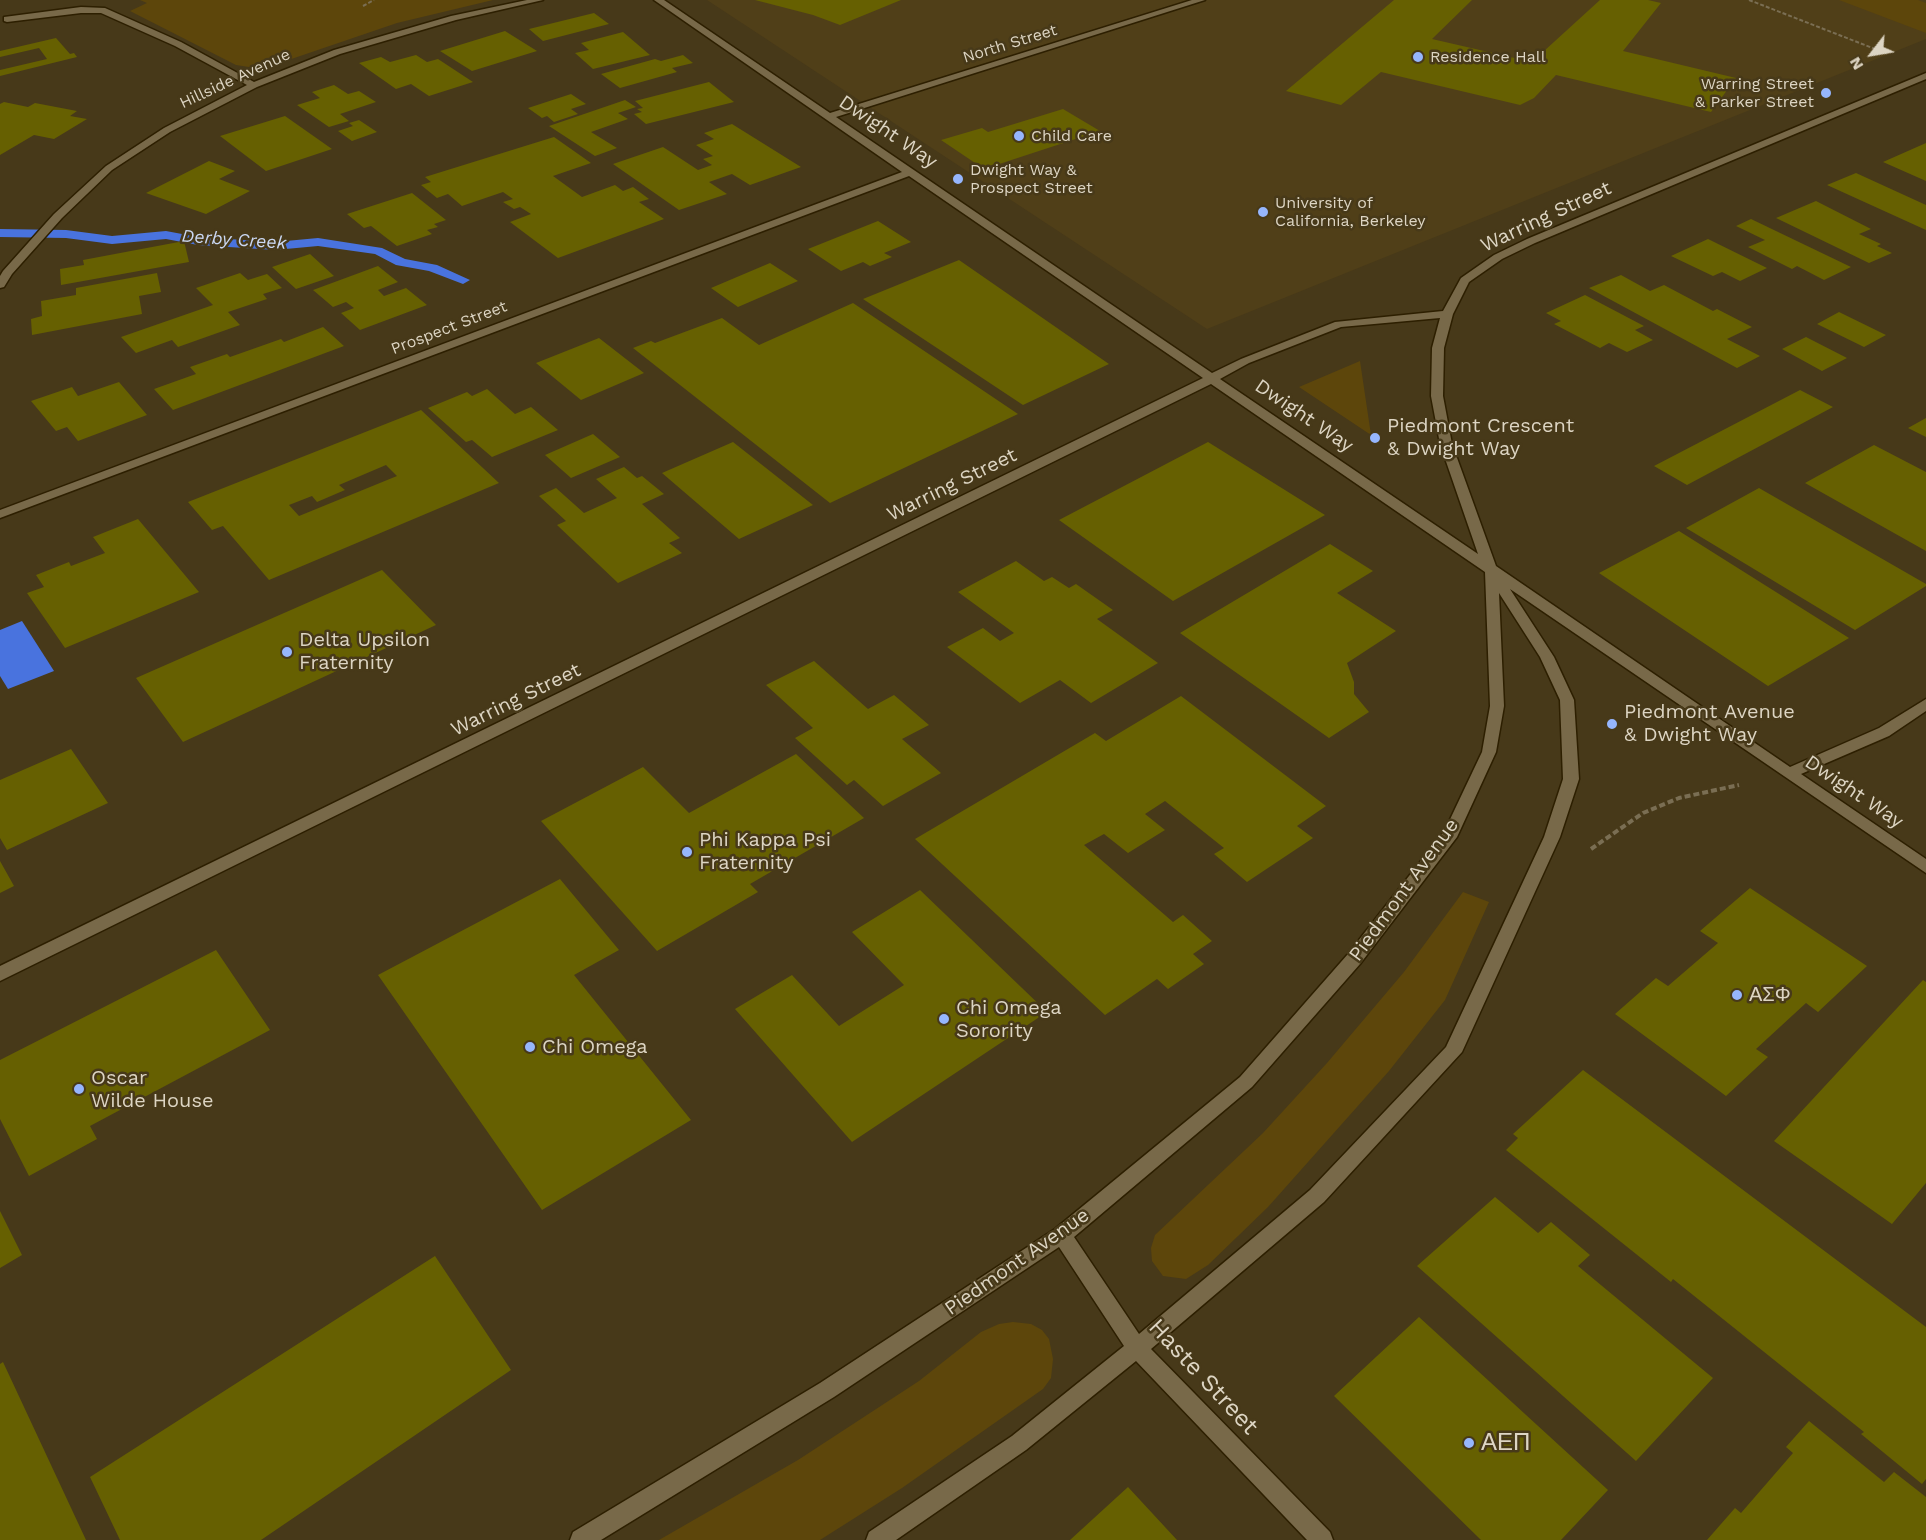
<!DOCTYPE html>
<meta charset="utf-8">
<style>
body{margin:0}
#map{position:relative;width:1926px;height:1540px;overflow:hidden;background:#473919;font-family:"Work Sans",sans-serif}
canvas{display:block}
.north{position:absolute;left:1842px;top:24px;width:60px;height:60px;-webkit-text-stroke:4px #473919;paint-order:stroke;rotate:239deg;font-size:16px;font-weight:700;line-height:24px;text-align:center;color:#ddd5c3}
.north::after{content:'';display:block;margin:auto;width:21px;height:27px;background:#ddd5c3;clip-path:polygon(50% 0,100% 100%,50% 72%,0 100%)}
</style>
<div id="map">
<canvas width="1926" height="1540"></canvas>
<div class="north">N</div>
</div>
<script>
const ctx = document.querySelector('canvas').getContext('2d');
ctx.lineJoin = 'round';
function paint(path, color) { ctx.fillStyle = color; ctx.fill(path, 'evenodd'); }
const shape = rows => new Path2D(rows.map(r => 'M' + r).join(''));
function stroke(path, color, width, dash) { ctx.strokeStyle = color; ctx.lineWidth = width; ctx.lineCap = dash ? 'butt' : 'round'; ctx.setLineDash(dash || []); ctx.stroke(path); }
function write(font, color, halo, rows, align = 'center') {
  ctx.font = font + ' "Work Sans",sans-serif'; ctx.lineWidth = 5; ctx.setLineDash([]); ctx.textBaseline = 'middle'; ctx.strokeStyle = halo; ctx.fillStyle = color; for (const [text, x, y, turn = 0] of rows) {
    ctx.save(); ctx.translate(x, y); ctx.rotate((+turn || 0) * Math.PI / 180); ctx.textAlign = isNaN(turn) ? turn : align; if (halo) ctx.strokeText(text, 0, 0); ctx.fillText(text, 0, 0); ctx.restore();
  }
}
const built = shape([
 [707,0,1926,0,1926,39,1207,329]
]);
const green = shape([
 [140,0,493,0,397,23,262,69,236,65,130,11,147,3],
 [1839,0,1918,0,1926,3,1926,33],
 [1360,361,1371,435,1299,387],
 [1463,892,1489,902,1445,1000,1389,1071,1268,1207,1208,1265,1186,1279,1163,1276,1152,1261,1151,1248,1155,1235,1263,1133,1327,1063,1404,972],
 [1013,1322,1031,1324,1042,1330,1049,1339,1053,1359,1051,1378,1043,1389,902,1488,820,1540,659,1540,798,1460,919,1381,981,1332,999,1324]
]);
const water = shape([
 [22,621,54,671,8,689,0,676,0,630]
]);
const stream = shape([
 [0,229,66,230,112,236,166,231,198,237,275,242,318,238,382,248,405,259,437,265,470,280,463,284,429,271,396,265,375,254,318,246,275,250,198,245,166,239,112,244,66,238,0,237,0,229]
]);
const building = shape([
 [755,0,901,0,840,25,813,15],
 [1394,0,1472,0,1432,39,1532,62,1600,0,1648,0,1661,3,1623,51,1736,78,1711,112,1556,75,1534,98,1520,105,1381,72,1341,105,1286,91],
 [594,13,609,24,543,41,529,29],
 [505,31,537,51,472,71,440,51],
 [623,32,650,55,593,69,575,53,589,50,581,43],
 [56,38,70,54,74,53,77,57,0,76,0,70,47,59,39,48,0,57,0,51],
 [416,55,427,62,438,59,473,82,429,96,411,84,396,89,359,63,381,57,390,62],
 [683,55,693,63,672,68,677,72,620,88,601,74,655,59,661,61],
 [709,82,734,102,646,124,634,114,642,112,637,109,643,108,635,101],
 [334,85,348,94,359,91,376,102,340,114,349,121,329,127,297,105,320,98,312,92],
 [571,94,586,104,571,109,578,114,554,122,547,116,542,118,528,108],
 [625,100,636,107,618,113,628,119,591,132,617,148,595,156,549,126],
 [4,102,28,107,35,103,77,111,70,116,87,119,54,139,34,135,0,155,0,104],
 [1063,109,1100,131,984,169,941,140,982,128,988,132],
 [285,116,332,149,266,171,220,136],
 [359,120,377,132,352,141,338,131,353,126,349,123],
 [732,124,801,167,750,185,732,174,709,182,727,194,679,210,613,164,663,147,698,170,712,165,703,159,713,156,696,145,714,139,704,133],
 [554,137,591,163,553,176,582,197,615,185,623,191,633,187,649,199,639,202,664,219,558,258,510,222,531,214,520,207,514,209,503,202,513,199,503,192,462,206,448,194,437,198,421,185,431,182,425,177],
 [1926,143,1926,181,1883,162],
 [209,161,235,171,219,179,250,191,206,214,146,193],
 [1856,173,1926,205,1926,230,1827,185],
 [412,193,446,220,434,224,438,227,427,230,432,234,397,246,371,226,364,228,347,214],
 [1816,201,1871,229,1859,234,1881,244,1877,246,1892,253,1869,263,1776,218],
 [1751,219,1851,267,1824,280,1797,266,1792,269,1748,247,1765,240,1736,226],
 [878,221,911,242,884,253,892,257,870,266,863,262,841,271,808,249],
 [1708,239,1767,268,1740,281,1722,272,1713,276,1671,256],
 [184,241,189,262,61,285,60,269,84,265,83,260],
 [310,254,334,276,296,289,272,267],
 [959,260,1109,364,1023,405,863,299],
 [770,263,798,281,738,307,711,288],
 [378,266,398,282,378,290,384,296,406,288,427,305,360,330,341,313,354,308,346,302,333,307,313,290],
 [157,273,161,292,139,296,142,314,32,335,31,319,42,316,41,301,76,295,76,288],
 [240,273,248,280,267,274,282,288,263,294,267,299,228,312,240,325,178,347,172,340,136,353,121,337,213,305,196,288],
 [1621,275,1650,291,1664,285,1713,311,1717,309,1752,327,1727,339,1760,356,1737,368,1589,288],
 [1585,295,1644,326,1635,330,1653,340,1627,352,1609,343,1600,348,1554,324,1561,321,1546,313],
 [853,303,1018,414,830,503,633,348,651,341,655,343,722,318,759,345],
 [1839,312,1886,335,1864,347,1817,324],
 [323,327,344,346,173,410,154,389,196,374,190,367,227,354,230,357,281,339,284,342],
 [1806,337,1847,358,1822,371,1782,349],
 [599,338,644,373,581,400,536,363],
 [119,382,147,415,78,441,67,427,56,431,31,401,72,387,78,396],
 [487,389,515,414,531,407,558,430,492,457,472,440,466,442,428,408,467,392,472,396],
 [1800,390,1833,407,1687,485,1654,466],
 [421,410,499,483,269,580,223,526,212,530,188,502],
 [386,465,397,476,299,516,289,505,312,496,317,502,345,490,339,485],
 [1926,418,1926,437,1908,428],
 [593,434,620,457,571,478,545,455],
 [733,442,813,505,739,539,662,473],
 [1208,442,1325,515,1173,601,1059,520],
 [1874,445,1926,472,1926,551,1805,483],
 [624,467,637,478,642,476,664,494,642,504,680,538,669,543,682,553,618,583,557,525,566,521,539,496,556,488,584,513,617,498,596,479],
 [1759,488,1926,584,1926,586,1855,630,1686,528],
 [138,519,199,592,65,648,27,593,44,587,36,575,69,562,71,566,105,553,93,537],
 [1679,531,1849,638,1768,686,1599,573],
 [1330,544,1373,571,1337,593,1396,631,1347,663,1354,682,1354,694,1369,712,1329,738,1180,633],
 [1016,561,1044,581,1052,577,1069,588,1076,584,1113,610,1097,619,1158,663,1091,703,1060,680,1020,703,947,647,983,628,1000,641,1014,633,958,592],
 [382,570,436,625,183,742,136,678],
 [814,661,868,709,894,695,929,725,902,739,941,773,883,806,854,780,847,785,795,738,813,728,766,685],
 [1181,696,1326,806,1297,826,1313,838,1247,882,1214,854,1224,848,1165,801,1145,814,1165,830,1128,853,1104,834,1084,845,1173,922,1183,915,1212,941,1193,954,1204,964,1168,989,1157,979,1105,1015,915,839,1095,733,1106,741],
 [71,749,108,803,7,850,0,838,0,780],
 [796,754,864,818,750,884,758,892,657,951,541,821,643,767,689,813],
 [0,861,14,886,0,893],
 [560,879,619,950,574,975,691,1120,542,1210,378,975],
 [1750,888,1867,966,1818,1012,1806,1003,1756,1049,1768,1057,1726,1096,1615,1014,1656,978,1668,986,1718,943,1700,931],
 [920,890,1047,1012,852,1142,735,1009,792,975,839,1026,904,985,852,932],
 [216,950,270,1030,90,1126,97,1139,29,1176,0,1119,0,1060],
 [1923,980,1926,982,1926,1183,1892,1224,1774,1141],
 [1583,1070,1926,1327,1926,1479,1922,1484,1861,1434,1864,1432,1673,1279,1671,1282,1506,1150,1518,1138,1513,1134],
 [1495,1197,1538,1233,1551,1222,1590,1255,1578,1266,1713,1378,1636,1461,1417,1266],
 [0,1211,22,1255,0,1268],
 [435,1256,511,1370,261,1540,120,1540,90,1477],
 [1419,1317,1608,1490,1561,1540,1481,1540,1334,1396],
 [3,1362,86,1540,0,1540,0,1364],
 [1809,1421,1884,1482,1894,1472,1926,1497,1926,1540,1707,1540,1735,1508,1741,1513,1793,1453,1786,1447],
 [1128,1487,1177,1540,1070,1540]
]);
const pathFar1 = shape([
 [1749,0,1888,54],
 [363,6,374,0]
]);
const path = shape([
 [1591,849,1643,813,1679,798,1739,785]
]);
const minor = shape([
 [527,0,543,0,456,20,340,54,257,87,170,132,112,170,62,218,12,274,4,287,0,288,0,276,3,271,54,214,106,166,164,128,247,85,175,46,101,13,81,13,7,22,4,21,4,17,81,7,105,8,181,42,254,82,334,50,451,16,527,0],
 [654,0,664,0,830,113,1192,0,1205,0,836,117,1212,373,1241,359,1335,322,1443,311,1461,278,1494,255,1527,239,1926,73,1926,79,1535,243,1502,259,1469,282,1453,314,1444,348,1443,396,1452,444,1496,566,1790,767,1879,728,1926,699,1926,711,1889,736,1801,774,1926,859,1926,873,1510,589,1554,657,1574,700,1579,779,1560,837,1462,1052,1324,1202,1151,1349,1330,1532,1333,1540,1307,1540,1136,1361,1026,1450,896,1540,866,1540,869,1532,1012,1436,1124,1346,1059,1247,834,1397,601,1540,570,1540,573,1532,820,1383,1055,1229,1240,1077,1348,954,1445,830,1482,752,1490,706,1485,572,1211,384,0,981,0,966,1203,378,909,176,0,518,0,510,902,172,654,0],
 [1440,318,1432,348,1431,396,1440,444,1478,554,1220,379,1249,363,1341,327,1440,318],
 [1499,593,1540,657,1560,700,1563,779,1544,837,1446,1047,1310,1190,1139,1334,1074,1237,1252,1087,1360,964,1457,837,1496,752,1504,706,1499,593]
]);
const markers = [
 [1418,57,6,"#96b6fd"],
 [1826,93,6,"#96b6fd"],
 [1019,136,6,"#96b6fd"],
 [958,179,6,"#96b6fd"],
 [1263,212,6,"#96b6fd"],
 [1375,438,6,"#96b6fd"],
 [287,652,6,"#96b6fd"],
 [1612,724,6,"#96b6fd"],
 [687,852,6,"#96b6fd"],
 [1737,995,6,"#96b6fd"],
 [944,1019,6,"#96b6fd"],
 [530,1047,6,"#96b6fd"],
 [79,1089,6,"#96b6fd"],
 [1469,1443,6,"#96b6fd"]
];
const farStreetnames = [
 ["North Street",1010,44,-17],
 ["Hillside Avenue",235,79,-25],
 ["Prospect Street",449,328,-21]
];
const farPoinames = [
 ["Residence Hall",1430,57],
 ["Warring Street",1814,84,"right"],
 ["& Parker Street",1814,102,"right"],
 ["Child Care",1031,136],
 ["Dwight Way &",970,170],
 ["Prospect Street",970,188],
 ["University of",1275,203],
 ["California, Berkeley",1275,221]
];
const farWaternames = [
 ["Derby Creek",234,240,4]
];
const streetNames = [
 ["Dwight Way",888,132,34],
 ["Warring Street",1546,217,-25],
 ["Dwight Way",1304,416,34],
 ["Warring Street",952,485,-26],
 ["Warring Street",516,700,-26],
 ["Dwight Way",1854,792,34],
 ["Piedmont Avenue",1404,890,-54],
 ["Piedmont Avenue",1017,1262,-35]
];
const poiNames = [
 ["Piedmont Crescent",1387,426],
 ["& Dwight Way",1387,449],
 ["Delta Upsilon",299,640],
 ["Fraternity",299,663],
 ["Piedmont Avenue",1624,712],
 ["& Dwight Way",1624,735],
 ["Phi Kappa Psi",699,840],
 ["Fraternity",699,863],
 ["ΑΣΦ",1749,995],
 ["Chi Omega",956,1008],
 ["Sorority",956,1031],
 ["Chi Omega",542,1047],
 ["Oscar",91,1078],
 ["Wilde House",91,1101]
];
const nearStreetnames = [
 ["Haste Street",1203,1377,47]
];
const nearPoinames = [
 ["ΑΕΠ",1481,1443]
];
paint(built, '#503f18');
paint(green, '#5d460b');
paint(water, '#4973de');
paint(stream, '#4973de');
paint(building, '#666001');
stroke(minor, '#2d1f00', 3);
stroke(pathFar1, '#7a6e53', 2, [4, 2]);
stroke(path, '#7a6e53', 4, [6, 3]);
paint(minor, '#786949');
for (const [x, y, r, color] of markers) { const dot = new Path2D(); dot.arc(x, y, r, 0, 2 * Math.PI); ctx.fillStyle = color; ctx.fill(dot); stroke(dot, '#473919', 2); }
write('16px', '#ddd5c3', '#473919', farStreetnames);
write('16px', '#ddd5c3', '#473919', farPoinames, 'left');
write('italic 18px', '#cbd8f3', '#473919', farWaternames);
write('20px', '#ddd5c3', '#473919', streetNames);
write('20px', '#ddd5c3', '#473919', poiNames, 'left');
write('24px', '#ddd5c3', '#473919', nearStreetnames);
write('24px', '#ddd5c3', '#473919', nearPoinames, 'left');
</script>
